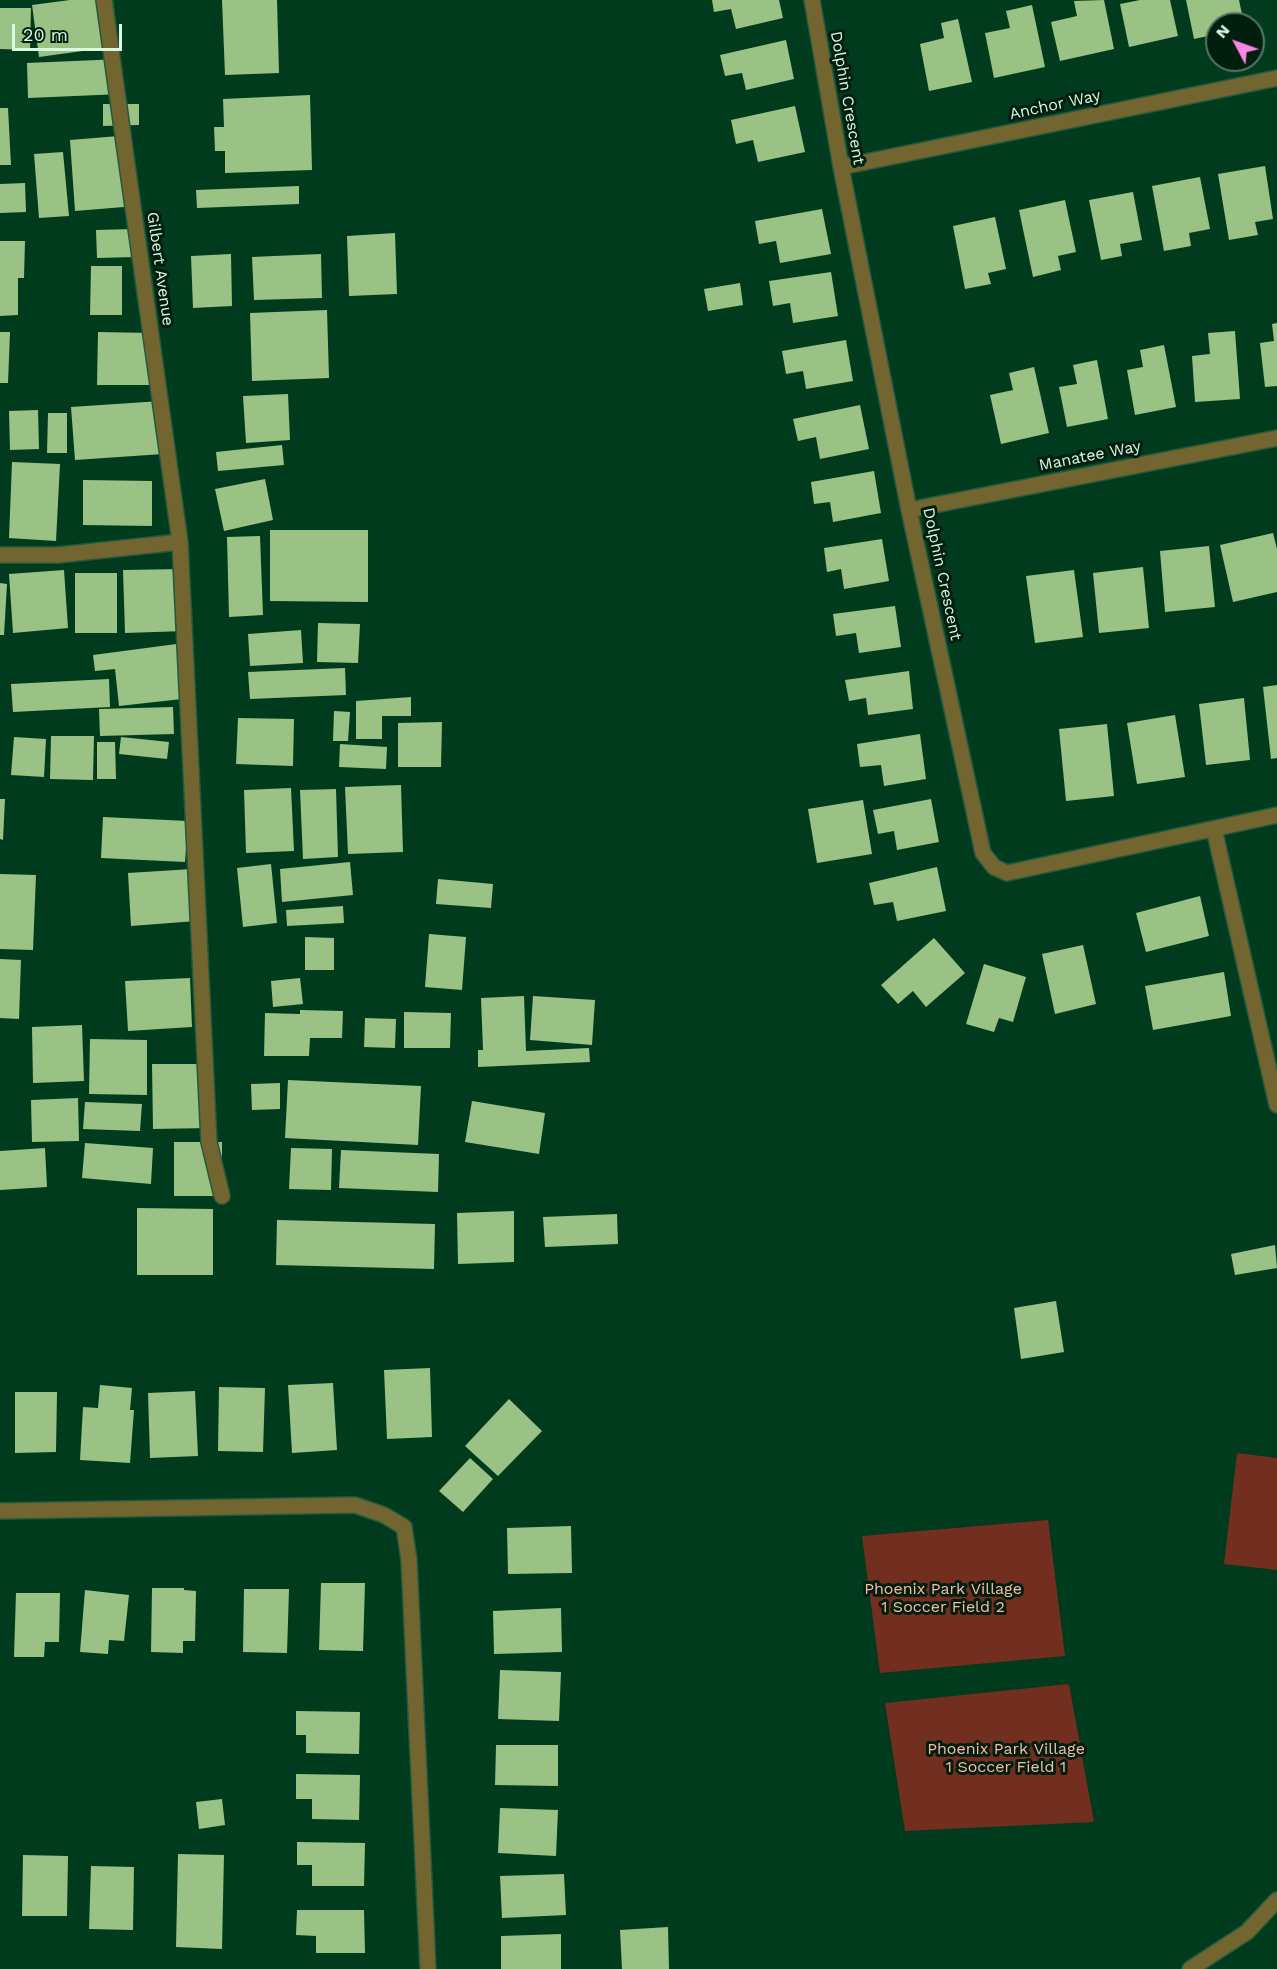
<!DOCTYPE html>
<style>
body{margin:0}
#map{position:relative;width:1277px;height:1969px;overflow:hidden;background:#003b1e;font-family:"Work Sans",sans-serif}
canvas{display:block}
.north{position:absolute;left:1205px;top:12px;width:60px;height:60px;box-sizing:border-box;background:#021e0e;border:2px solid #587663;border-radius:50%;rotate:311deg;font-size:16px;font-weight:700;line-height:24px;text-align:center;color:#d8fae2}
.north::after{content:'';display:block;margin:auto;width:21px;height:27px;background:#fb86e5;clip-path:polygon(50% 0,100% 100%,50% 72%,0 100%)}
.scale{position:absolute;left:12px;top:24px;width:110px;height:27px;box-sizing:border-box;border:3px solid #d8fae2;border-top:0;padding-left:8px;font-size:18px;line-height:21px;white-space:nowrap;color:#d8fae2;-webkit-text-stroke:4px #021e0e;paint-order:stroke}
</style>
<div id="map">
<canvas width="1277" height="1969"></canvas>
<div class="north">N</div>
<div class="scale">20 m</div>
</div>
<script>
const ctx = document.querySelector('canvas').getContext('2d');
ctx.lineJoin = 'round';
function paint(path, color) { ctx.fillStyle = color; ctx.fill(path, 'evenodd'); }
const shape = rows => new Path2D(rows.map(r => 'M' + r).join(''));
function stroke(path, color, width, dash) { ctx.strokeStyle = color; ctx.lineWidth = width; ctx.lineCap = dash ? 'butt' : 'round'; ctx.setLineDash(dash || []); ctx.stroke(path); }
function write(font, color, halo, rows, align = 'center') {
  ctx.font = font + ' "Work Sans",sans-serif'; ctx.lineWidth = 6; ctx.setLineDash([]); ctx.textBaseline = 'middle'; ctx.strokeStyle = halo; ctx.fillStyle = color; for (const [text, x, y, turn = 0] of rows) {
    ctx.save(); ctx.translate(x, y); ctx.rotate((+turn || 0) * Math.PI / 180); ctx.textAlign = isNaN(turn) ? turn : align; if (halo) ctx.strokeText(text, 0, 0); ctx.fillText(text, 0, 0); ctx.restore();
  }
}
const green = shape([
 [1237,1453,1277,1458,1277,1570,1224,1564],
 [1048,1520,1065,1656,880,1673,862,1536],
 [1069,1684,1094,1822,905,1831,885,1703]
]);
const building = shape([
 [70,0,113,0,119,46,39,57,32,5],
 [222,0,277,0,279,73,225,75],
 [712,0,779,0,783,18,736,29,731,9,714,12],
 [1104,0,1114,49,1060,61,1051,22,1077,16,1074,1],
 [1140,0,1170,0,1178,36,1129,47,1120,4],
 [1186,0,1239,0,1244,24,1217,24,1217,34,1194,39],
 [1032,5,1045,67,994,78,985,33,1010,28,1006,11],
 [0,8,31,8,30,50,0,49],
 [958,19,972,82,929,91,920,44,944,38,941,23],
 [786,40,794,79,746,90,742,73,725,76,720,55],
 [121,59,122,94,28,98,27,63],
 [310,95,312,170,225,173,225,151,215,151,214,127,224,127,223,99],
 [103,104,139,104,139,125,103,126],
 [795,106,805,152,758,162,753,140,736,144,731,120],
 [0,108,8,108,11,165,0,165],
 [131,135,136,206,75,211,70,140],
 [63,152,69,216,39,218,34,154],
 [1265,166,1273,219,1255,222,1258,235,1229,240,1218,174],
 [1200,177,1210,229,1189,233,1191,246,1164,251,1152,186],
 [25,183,26,212,0,213,0,184],
 [299,186,299,204,197,208,196,190],
 [1133,192,1142,240,1120,244,1122,256,1101,260,1089,200],
 [1065,200,1076,252,1058,256,1061,270,1033,277,1019,210],
 [822,209,831,254,780,263,776,241,759,244,755,221],
 [995,217,1006,269,988,273,991,284,965,289,953,226],
 [134,229,135,257,97,258,96,230],
 [395,233,397,294,349,296,347,236],
 [0,241,25,241,24,278,18,278,18,315,0,316],
 [231,254,232,306,193,308,191,256],
 [321,254,322,298,254,300,252,257],
 [91,266,122,266,122,315,90,315],
 [831,272,838,316,793,323,790,303,773,306,769,281],
 [740,283,743,305,708,311,704,289],
 [327,310,329,378,252,381,250,313],
 [1277,323,1277,386,1265,387,1260,343,1274,341,1272,324],
 [1235,331,1240,399,1195,402,1192,356,1210,354,1208,333],
 [0,332,10,332,8,383,0,383],
 [98,332,152,333,151,385,97,385],
 [846,340,853,381,806,389,803,371,786,374,782,351],
 [1164,345,1176,407,1135,415,1127,370,1143,367,1140,350],
 [1097,360,1108,419,1067,427,1059,387,1077,384,1073,365],
 [1034,367,1049,433,1001,444,990,395,1013,390,1009,373],
 [288,394,290,440,246,443,243,396],
 [161,401,163,454,75,460,71,407],
 [860,405,869,449,820,459,816,437,798,441,793,419],
 [38,410,39,449,10,450,9,411],
 [48,413,67,413,67,453,47,453],
 [282,445,284,465,218,471,216,452],
 [12,462,60,464,56,541,9,538],
 [874,471,881,513,833,522,830,502,814,504,811,482],
 [265,479,273,520,224,531,215,489],
 [83,480,152,481,152,526,83,525],
 [270,530,368,530,368,602,270,601],
 [1273,533,1277,549,1277,592,1233,602,1220,545],
 [260,536,263,615,229,617,227,537],
 [882,539,889,581,844,589,841,569,827,572,824,548],
 [1209,546,1215,607,1165,612,1160,551],
 [1143,567,1149,628,1099,633,1093,573],
 [183,569,185,631,125,633,123,570],
 [64,570,68,628,13,633,9,574],
 [1074,570,1083,637,1035,643,1026,576],
 [75,573,117,573,117,633,75,633],
 [0,583,7,584,4,635,0,635],
 [895,606,901,647,859,653,856,633,836,636,833,614],
 [318,623,360,624,358,663,317,662],
 [301,630,303,663,250,666,248,634],
 [184,643,191,698,119,706,115,669,95,671,93,655],
 [345,668,346,695,250,699,248,672],
 [909,671,913,709,868,715,866,698,849,701,845,680],
 [109,679,110,707,13,712,11,684],
 [1277,685,1277,758,1271,759,1263,687],
 [411,697,411,716,382,716,382,739,356,739,356,701],
 [1244,698,1250,760,1206,765,1199,704],
 [173,707,174,734,100,736,99,709],
 [334,711,350,712,348,741,333,741],
 [1175,715,1185,777,1137,784,1127,723],
 [238,718,294,719,293,766,236,764],
 [442,722,441,767,398,767,398,723],
 [1107,724,1114,796,1066,801,1059,729],
 [920,734,926,779,884,786,881,765,860,767,857,744],
 [51,736,94,736,93,780,50,779],
 [14,737,46,739,44,777,11,775],
 [121,737,169,742,167,759,119,754],
 [97,742,115,742,116,779,97,779],
 [340,744,387,747,386,769,339,767],
 [401,785,403,852,348,854,345,787],
 [291,788,294,851,246,853,244,790],
 [336,789,338,857,303,859,300,790],
 [0,799,5,799,3,840,0,839],
 [931,799,939,842,897,850,894,831,878,834,873,810],
 [863,800,872,854,817,863,808,809],
 [103,817,188,821,185,862,101,858],
 [350,862,353,895,282,902,280,869],
 [271,864,277,923,243,927,237,868],
 [937,867,946,911,897,921,893,902,874,905,869,883],
 [192,869,196,921,131,926,128,873],
 [0,874,36,875,33,950,0,949],
 [438,879,493,884,491,908,436,904],
 [1200,896,1209,936,1146,952,1136,913],
 [343,906,344,923,287,926,286,910],
 [429,934,466,937,462,990,425,987],
 [305,937,334,938,334,970,305,970],
 [934,938,965,973,926,1007,913,991,898,1004,881,985],
 [1083,945,1096,1004,1055,1014,1042,954],
 [0,959,21,960,19,1019,0,1018],
 [984,964,1026,977,1013,1022,999,1018,994,1032,966,1024],
 [1224,972,1231,1016,1153,1030,1145,986],
 [190,978,192,1027,128,1031,125,981],
 [300,978,303,1004,273,1007,271,981],
 [524,996,526,1051,589,1048,590,1062,478,1067,478,1050,483,1050,481,998],
 [533,996,595,1000,592,1045,530,1040],
 [300,1010,343,1011,342,1038,310,1038,309,1056,264,1056,265,1013,300,1014],
 [404,1012,451,1013,450,1048,404,1048],
 [365,1018,396,1019,395,1048,364,1047],
 [82,1025,84,1081,33,1083,32,1027],
 [90,1039,147,1040,147,1095,89,1094],
 [152,1064,210,1064,210,1128,153,1129],
 [288,1080,421,1086,418,1145,285,1138],
 [280,1083,280,1109,252,1110,251,1084],
 [78,1098,79,1141,32,1142,31,1100],
 [472,1101,545,1113,539,1154,465,1142],
 [85,1102,142,1104,140,1131,83,1129],
 [174,1142,222,1142,222,1196,174,1196],
 [85,1143,153,1148,151,1184,82,1178],
 [45,1148,47,1187,0,1190,0,1151],
 [291,1148,332,1149,331,1190,289,1189],
 [341,1150,439,1154,438,1192,339,1188],
 [137,1208,213,1209,213,1275,137,1275],
 [514,1211,514,1262,458,1264,457,1213],
 [617,1214,618,1244,545,1247,543,1217],
 [277,1220,435,1224,434,1269,276,1265],
 [1275,1245,1277,1268,1235,1275,1231,1254],
 [1056,1301,1064,1352,1021,1359,1014,1308],
 [430,1368,432,1437,387,1439,384,1370],
 [333,1383,337,1450,292,1453,288,1385],
 [100,1385,132,1388,130,1410,134,1410,130,1463,80,1460,83,1407,98,1408],
 [219,1387,265,1388,263,1452,218,1451],
 [195,1391,198,1456,150,1458,148,1393],
 [15,1392,57,1392,56,1452,15,1453],
 [509,1399,542,1431,498,1476,465,1446],
 [470,1458,493,1479,463,1512,439,1491],
 [571,1526,572,1573,508,1574,507,1528],
 [321,1583,365,1583,363,1651,319,1650],
 [152,1588,184,1588,184,1590,196,1591,195,1641,183,1641,183,1653,151,1652],
 [244,1589,289,1589,287,1653,243,1652],
 [85,1590,129,1595,124,1641,109,1640,108,1654,80,1652],
 [16,1593,60,1593,59,1642,45,1642,44,1657,14,1657],
 [561,1608,562,1652,494,1654,493,1611],
 [500,1670,561,1672,559,1721,498,1719],
 [296,1711,360,1712,359,1754,306,1753,306,1735,296,1735],
 [496,1745,558,1745,558,1786,495,1785],
 [296,1774,360,1775,359,1820,312,1819,312,1799,296,1799],
 [222,1799,225,1825,199,1829,196,1802],
 [500,1808,558,1810,556,1856,498,1853],
 [297,1842,365,1843,364,1886,312,1886,312,1865,297,1865],
 [178,1854,224,1855,222,1949,176,1947],
 [23,1855,68,1856,67,1916,22,1916],
 [91,1866,134,1867,133,1930,89,1929],
 [564,1874,566,1915,502,1918,500,1876],
 [297,1910,364,1910,365,1953,316,1953,316,1936,296,1935],
 [668,1927,669,1969,622,1969,620,1930],
 [561,1934,561,1969,501,1969,501,1936]
]);
const street = shape([
 [104,0,180,542,209,1142,222,1196],
 [812,0,841,167,909,510,983,853,994,867,1007,873,1277,815],
 [841,167,1277,78],
 [909,510,1277,438],
 [0,555,58,555,180,542],
 [1214,829,1277,1105],
 [0,1511,355,1505,384,1515,404,1527,409,1560,428,1969],
 [1190,1969,1247,1932,1277,1900]
]);
const streetNames = [
 ["Dolphin Crescent",847,98,80],
 ["Anchor Way",1055,105,-12],
 ["Gilbert Avenue",160,269,82],
 ["Manatee Way",1090,456,-11],
 ["Dolphin Crescent",942,574,78]
];
const parkNames = [
 ["Phoenix Park Village",943,1589],
 ["1 Soccer Field 2",943,1607],
 ["Phoenix Park Village",1006,1749],
 ["1 Soccer Field 1",1006,1767]
];
paint(green, '#722e1e');
paint(building, '#9ac284');
stroke(street, '#235a3d', 18);
stroke(street, '#736530', 15);
write('16px', '#d8fae2', '#021e0e', streetNames);
write('16px', '#fabaa9', '#021e0e', parkNames);
</script>
